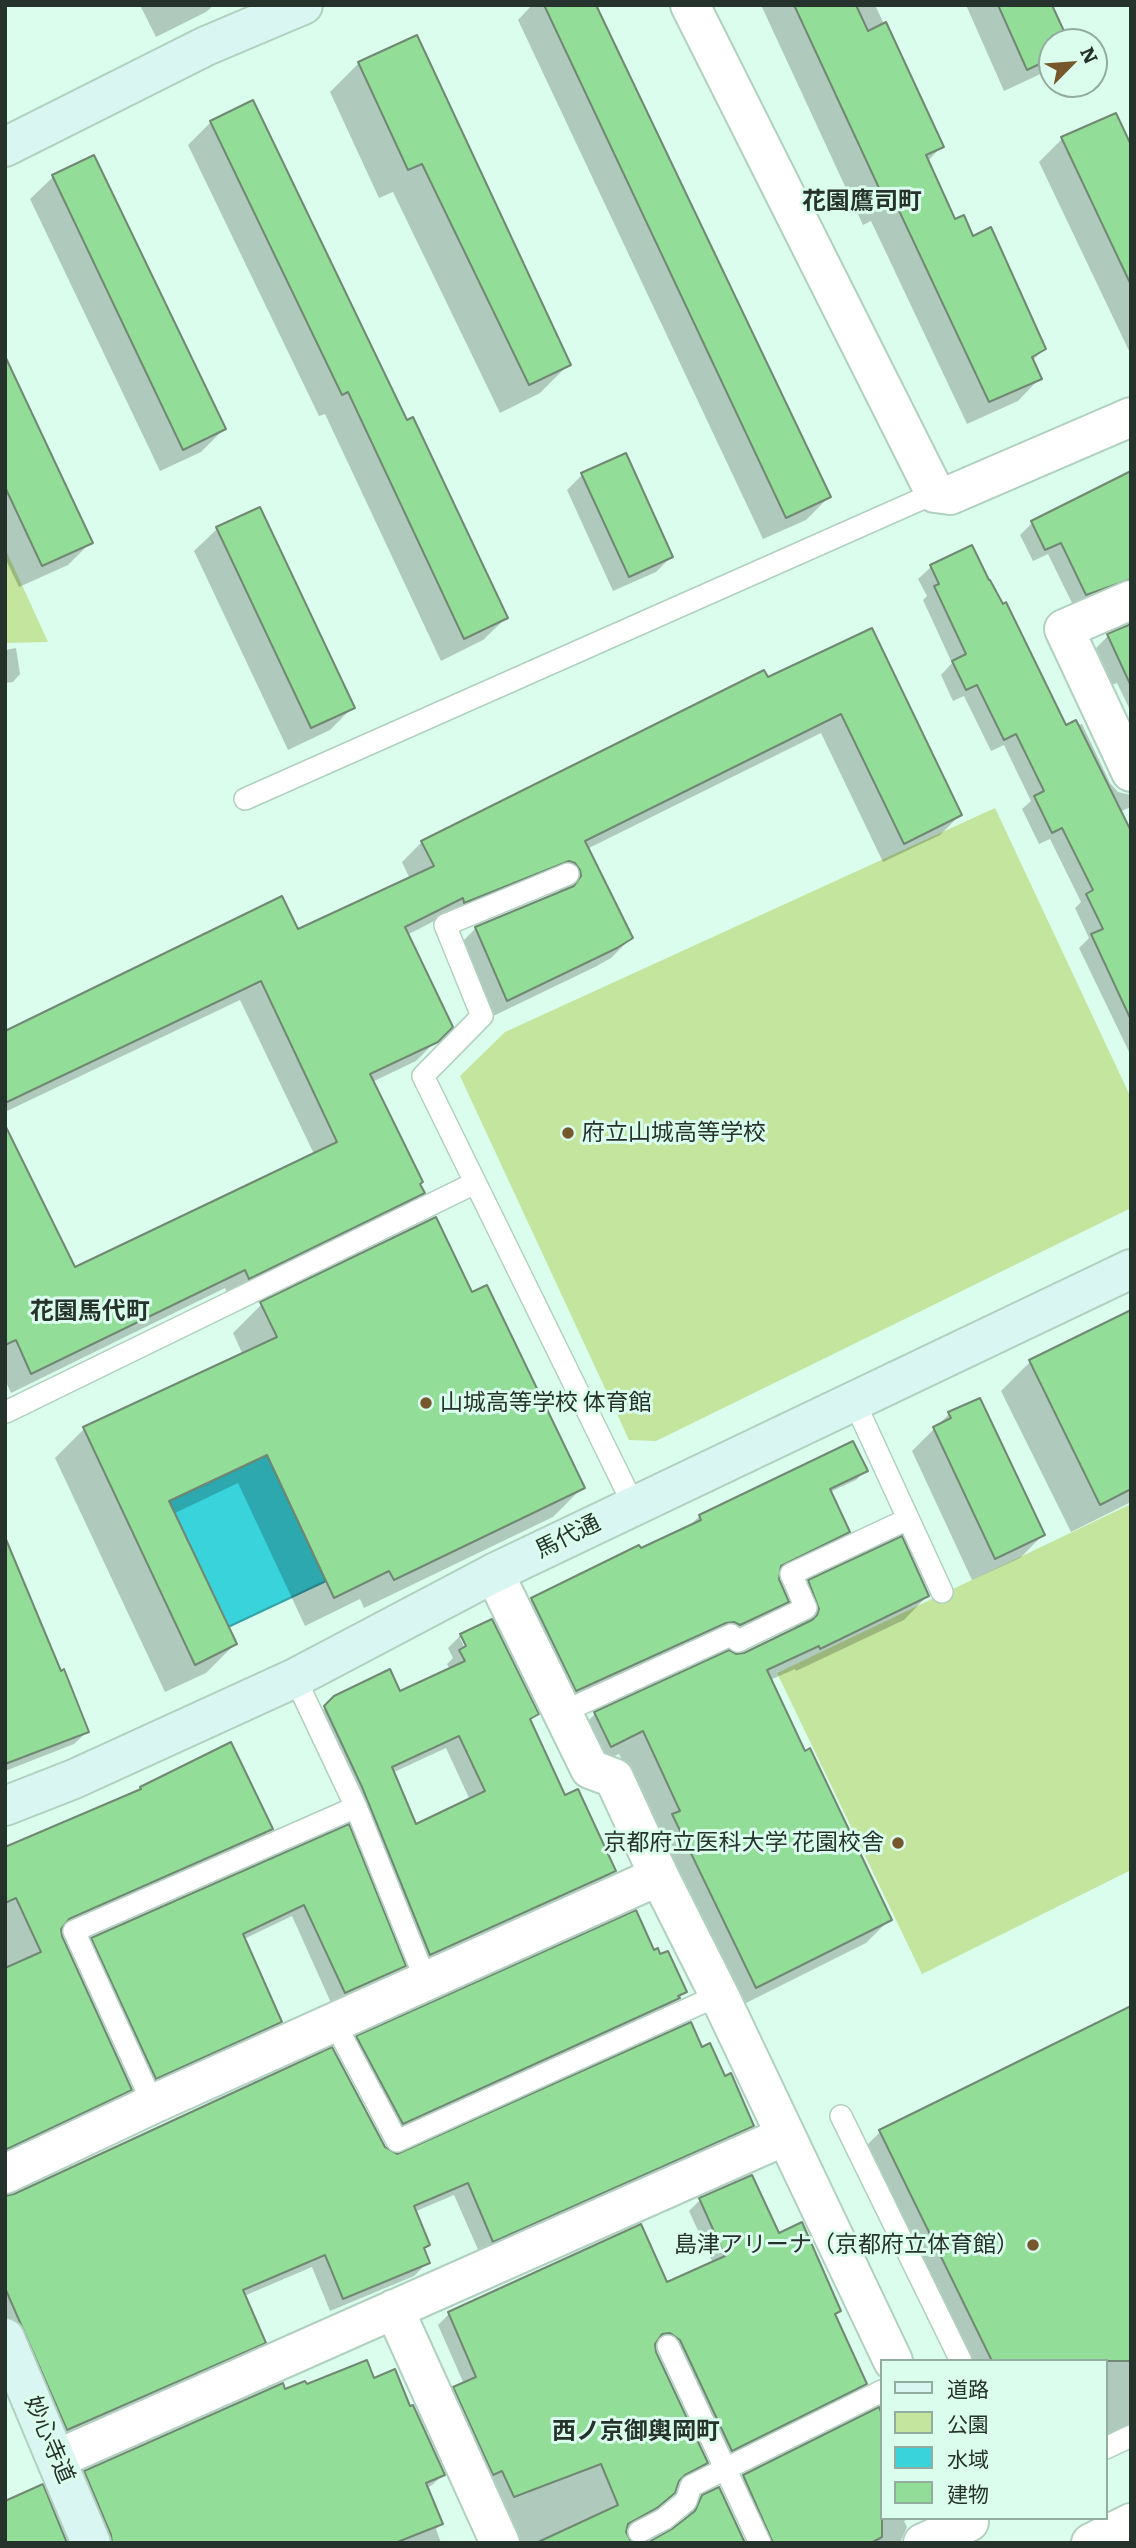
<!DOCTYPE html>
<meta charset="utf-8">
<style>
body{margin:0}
#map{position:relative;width:1136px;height:2548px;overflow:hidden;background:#dbfded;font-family:Literata,"Noto Sans JP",serif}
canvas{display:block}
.frame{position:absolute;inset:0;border:7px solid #26332d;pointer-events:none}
.legend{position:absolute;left:880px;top:2359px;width:228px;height:161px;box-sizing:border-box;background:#dbfded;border:2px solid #93aca0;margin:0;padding:9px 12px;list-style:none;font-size:21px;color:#26332d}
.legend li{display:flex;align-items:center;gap:14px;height:35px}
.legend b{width:35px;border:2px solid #93aca0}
.north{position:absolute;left:1038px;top:28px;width:70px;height:70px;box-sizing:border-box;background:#dbfded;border:2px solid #93aca0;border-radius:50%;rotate:65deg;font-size:19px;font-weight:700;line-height:28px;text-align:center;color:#26332d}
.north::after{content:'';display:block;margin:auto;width:24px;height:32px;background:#77582d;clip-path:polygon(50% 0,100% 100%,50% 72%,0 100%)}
</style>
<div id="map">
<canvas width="1136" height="2548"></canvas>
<div class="frame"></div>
<ul class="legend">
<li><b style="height:9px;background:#daf6f2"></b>道路</li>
<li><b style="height:19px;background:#c4e59d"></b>公園</li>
<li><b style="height:19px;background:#39d3db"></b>水域</li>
<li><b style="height:19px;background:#92de98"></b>建物</li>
</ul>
<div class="north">N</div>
</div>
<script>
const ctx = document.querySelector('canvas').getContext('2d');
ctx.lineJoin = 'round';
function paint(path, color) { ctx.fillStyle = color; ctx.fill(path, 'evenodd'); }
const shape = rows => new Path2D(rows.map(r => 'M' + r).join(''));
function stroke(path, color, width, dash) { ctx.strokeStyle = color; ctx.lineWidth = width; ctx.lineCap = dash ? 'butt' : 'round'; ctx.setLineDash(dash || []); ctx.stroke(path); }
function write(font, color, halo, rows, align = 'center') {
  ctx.font = font + ' Literata,"Noto Sans JP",serif'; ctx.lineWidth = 6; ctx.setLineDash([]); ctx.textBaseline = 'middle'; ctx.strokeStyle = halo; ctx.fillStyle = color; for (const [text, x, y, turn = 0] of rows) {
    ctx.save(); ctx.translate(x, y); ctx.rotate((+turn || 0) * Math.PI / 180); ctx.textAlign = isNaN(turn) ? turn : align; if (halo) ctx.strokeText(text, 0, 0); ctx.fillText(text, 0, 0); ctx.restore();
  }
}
const green = shape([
 [5,548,48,642,5,643],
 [995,808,1131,1098,1131,1208,656,1441,629,1440,460,1076,505,1032],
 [1131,1504,1131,1870,922,1974,777,1673]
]);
const water = shape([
 [267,1455,326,1581,228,1627,169,1501,267,1455]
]);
const shadow = shape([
 [140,5,214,5,206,12,156,37],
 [532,5,594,5,829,497,806,520,763,539,518,20],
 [761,5,875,5,942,146,927,162,954,221,1044,349,1032,361,1040,378,1018,401,967,424,871,221,863,225],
 [966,5,1050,5,1067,42,1052,42,1052,66,1047,71,1004,91],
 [359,63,569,364,540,393,500,413,393,192,379,198,330,92],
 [1115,115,1131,149,1131,355,1039,162,1062,139],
 [211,122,406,423,506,618,483,640,441,661,325,414,319,416,188,145],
 [53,177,224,429,201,452,160,471,30,199],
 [5,360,91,542,68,565,19,587,5,558],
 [1131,472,1131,594,1074,607,1048,554,1033,561,1020,535,1032,523],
 [582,475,671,557,656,572,613,591,567,490],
 [217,529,353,707,330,730,288,750,194,551],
 [971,547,1066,728,1082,724,1110,783,1118,792,1131,795,1131,807,1119,812,1131,835,1131,1056,1079,948,1089,938,1075,908,1081,902,1050,839,1039,844,1022,809,1031,801,1004,745,991,751,964,696,953,701,941,675,952,663,923,600,927,596,918,579,931,567],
 [1131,626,1131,712,1117,683,1112,685,1096,648,1108,636],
 [871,630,960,815,940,835,883,862,821,733,587,849,631,938,611,958,595,967,487,1019,456,948,476,928,561,893,556,883,442,917,407,935,450,1027,416,1061,372,1082,423,1193,403,1212,229,1297,225,1288,11,1393,5,1380,5,1129,74,1270,314,1154,240,1000,5,1112,5,1032,297,932,410,879,402,862,422,842],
 [16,648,20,674,13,682,5,683,5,650],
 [471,1294,582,1488,553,1517,364,1608,360,1599,305,1626,238,1483,173,1514,235,1644,206,1673,165,1692,55,1458,84,1429,243,1355,233,1333,262,1304],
 [1131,1312,1131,1502,1071,1532,1001,1391,1030,1362],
 [949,1414,1043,1535,1020,1558,972,1580,912,1451],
 [865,1471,856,1480,830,1492,848,1531,838,1541,778,1571,777,1579,788,1603,809,1582,927,1596,904,1620,796,1671,795,1669,770,1680,804,1753,890,1919,866,1943,732,2010,656,1833,619,1754,587,1769,572,1737,596,1713,735,1656,744,1655,795,1630,785,1604,777,1611,729,1634,567,1700,522,1609,532,1600,638,1547,640,1550,690,1525,700,1516],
 [5,1545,87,1732,74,1744,5,1771],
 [491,1621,537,1714,529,1722,564,1797,577,1791,614,1871,601,1884,417,1967,349,1800,312,1721,335,1697,389,1672,399,1693,450,1670,447,1664,453,1658,448,1648,461,1635],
 [460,1638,464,1638,471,1654,468,1655],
 [446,1748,470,1800,415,1826,392,1773],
 [141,1788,271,1829,257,1842,60,1931,130,2089,117,2103,5,2155,5,1849],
 [348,1827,404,1966,391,1978,332,2005,292,1916,244,1939,280,2021,268,2034,143,2090,80,1952,92,1939],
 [653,1952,685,1992,667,2009,392,2133,347,2048,357,2038],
 [1131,2008,1131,2433,1106,2445,1106,2361,949,2361,851,2161,880,2132],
 [701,2049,724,2078,752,2125,739,2139,480,2254,454,2195,414,2212,428,2245,423,2250,428,2262,414,2276,330,2311,312,2267,244,2296,263,2342,250,2356,54,2443,5,2334,5,2197,384,2148,395,2156],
 [751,2177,778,2235,839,2311,834,2316,865,2383,854,2394,720,2461,658,2343,653,2344,654,2352,706,2462,695,2473,676,2483,662,2504,644,2519,625,2529,624,2532,631,2543,518,2543,444,2399,454,2389,464,2384,438,2325,449,2314,666,2284,713,2263,689,2211,700,2200],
 [373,2380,409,2409,443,2475,432,2485,426,2488,441,2524,436,2529,441,2543,99,2543,74,2483,85,2472,284,2391,306,2387],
 [882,2407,882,2518,910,2518,904,2521,907,2527,900,2543,759,2543,733,2487,744,2476],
 [703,2497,744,2543,671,2532,686,2520,691,2508]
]);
const building = shape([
 [544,5,596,5,831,497,786,518,544,5],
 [794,5,856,5,868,31,886,22,944,147,926,155,955,219,964,215,973,236,991,227,1046,349,1032,357,1042,379,989,402,894,200,886,203,794,5],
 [998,5,1052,5,1069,42,1052,42,1052,58,1027,70,998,5],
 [417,35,571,365,529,385,422,164,408,170,358,62,417,35],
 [253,100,407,420,413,417,508,618,464,639,348,392,342,395,210,121,253,100],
 [1116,113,1131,145,1131,285,1061,137,1116,113],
 [94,155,226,429,183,450,52,175,94,155],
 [5,356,93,543,42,566,5,487,5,356],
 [626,453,673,557,629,577,581,473,626,453],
 [1131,471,1131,579,1086,595,1061,543,1045,550,1031,521,1131,471],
 [260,507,355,708,311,728,216,527,260,507],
 [972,545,989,580,990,580,1003,604,1006,602,1066,725,1076,720,1078,724,1131,831,1131,1020,1091,934,1103,929,1086,894,1093,890,1062,828,1052,833,1034,796,1044,791,1016,734,1004,740,977,685,966,690,952,661,966,654,934,586,939,584,930,565,972,545],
 [1131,624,1131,686,1107,634,1131,624],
 [872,628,962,815,904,844,841,714,585,841,633,938,617,948,507,1001,475,927,574,886,581,876,580,870,575,863,569,861,464,903,463,898,405,927,453,1027,438,1042,370,1074,423,1182,420,1184,425,1193,249,1279,245,1270,31,1374,16,1340,5,1345,5,1125,75,1267,337,1142,261,981,5,1103,5,1031,282,896,298,929,434,866,421,841,764,670,768,677,872,628],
 [436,1217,472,1292,487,1285,585,1488,394,1580,389,1571,334,1598,267,1455,169,1501,237,1644,195,1665,83,1427,277,1337,260,1302,436,1217],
 [1131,1310,1131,1489,1100,1505,1029,1360,1131,1310],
 [980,1398,1045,1535,995,1559,933,1427,951,1418,948,1412,980,1398],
 [853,1441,868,1471,830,1489,850,1532,781,1566,779,1579,789,1602,740,1625,734,1622,726,1623,576,1691,531,1598,639,1545,641,1548,701,1520,699,1515,853,1441],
 [902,1536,929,1596,820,1649,819,1646,767,1670,805,1751,810,1748,892,1920,756,1988,672,1814,680,1811,643,1731,611,1747,594,1712,729,1650,736,1654,744,1653,812,1620,817,1615,819,1609,808,1580,902,1536],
 [5,1537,61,1671,64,1669,89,1732,5,1764,5,1537],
 [492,1619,539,1714,530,1719,565,1795,578,1789,616,1871,430,1955,362,1787,324,1706,334,1696,390,1669,400,1691,465,1661,459,1650,466,1646,460,1634,492,1619],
 [459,1736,485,1791,416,1824,392,1767,459,1736],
 [231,1742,273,1829,69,1919,61,1929,62,1936,132,2090,5,2150,5,1968,41,1952,16,1898,5,1903,5,1847,141,1789,140,1787,231,1742],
 [349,1824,406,1966,345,1993,304,1905,243,1934,282,2022,156,2079,91,1938,349,1824],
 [636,1910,654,1950,658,1948,660,1954,668,1951,687,1992,678,1996,680,1998,403,2124,356,2036,636,1910],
 [1131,2006,1131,2361,992,2361,879,2130,1131,2006],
 [691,2022,702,2047,710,2043,725,2076,731,2073,754,2126,493,2242,468,2183,414,2206,430,2245,424,2248,430,2263,343,2299,325,2255,243,2290,266,2343,67,2430,5,2288,5,2196,14,2194,332,2047,385,2147,397,2154,691,2022],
 [752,2175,779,2233,802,2222,841,2311,835,2314,867,2384,732,2451,680,2340,670,2333,662,2334,655,2344,656,2352,708,2463,685,2475,679,2481,675,2493,657,2508,628,2524,626,2532,632,2543,536,2543,618,2505,601,2464,514,2497,502,2471,493,2475,453,2387,476,2377,448,2312,641,2224,667,2282,725,2256,699,2198,752,2175],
 [367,2360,374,2378,395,2369,410,2406,413,2405,445,2475,426,2483,443,2524,395,2543,112,2543,111,2535,84,2471,283,2383,285,2389,305,2381,307,2384,367,2360],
 [879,2407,882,2415,882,2537,871,2543,773,2543,743,2475,879,2407],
 [43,2484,67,2543,5,2543,5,2501,43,2484],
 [719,2487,745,2543,647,2543,672,2529,695,2511,702,2495,719,2487]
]);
const lane = shape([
 [245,799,935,493],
 [568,874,445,925,482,1016,423,1076,634,1506],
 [854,1401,942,1592],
 [5,1410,6,1412,475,1183],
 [295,1678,356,1807,426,1981],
 [563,1712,731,1635,738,1641,806,1608,791,1574,908,1519],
 [334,2022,397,2141,719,1995],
 [153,2104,74,1931,356,1807],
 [841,2116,961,2361],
 [668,2346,760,2543],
 [1106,2448,1131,2436],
 [639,2532,664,2519,686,2501,691,2486,882,2391]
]);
const street = shape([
 [690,5,935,493,950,495,1131,417],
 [1131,600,1064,629,1131,772],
 [494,1573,590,1769,614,1778,659,1876,719,1995,893,2361],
 [5,2174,153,2104,659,1876],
 [394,2309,500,2543],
 [57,2459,785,2136],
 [923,2543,969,2522],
 [1091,2543,1131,2523]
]);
const secondary = shape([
 [5,147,206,46,303,5],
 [5,1806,74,1779,295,1678,494,1573,1131,1269],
 [5,2338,91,2543]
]);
const markers = [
 [568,1133,7,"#77582d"],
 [426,1403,7,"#77582d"],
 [898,1843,7,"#77582d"],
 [1033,2245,7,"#77582d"]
];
const poiNames = [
 ["府立山城高等学校",582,1133],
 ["山城高等学校 体育館",440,1403],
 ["京都府立医科大学 花園校舎",884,1843,"right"],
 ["島津アリーナ（京都府立体育館）",1019,2245,"right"]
];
const streetNames = [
 ["馬代通",568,1537,-26],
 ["妙心寺道",49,2440,67]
];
const neighbourhoodNames = [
 ["花園鷹司町",862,202],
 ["花園馬代町",90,1312],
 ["西ノ京御輿岡町",636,2432]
];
paint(green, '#c4e59d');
paint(water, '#39d3db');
stroke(water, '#33a3a7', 2);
paint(shadow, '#0003');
paint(building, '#92de98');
stroke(building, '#718872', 2);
stroke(lane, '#b0d0c0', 24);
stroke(street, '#b0d0c0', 42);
stroke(secondary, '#b0d0c0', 42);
stroke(lane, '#fff', 21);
stroke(street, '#fff', 38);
stroke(secondary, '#daf6f2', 38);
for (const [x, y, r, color] of markers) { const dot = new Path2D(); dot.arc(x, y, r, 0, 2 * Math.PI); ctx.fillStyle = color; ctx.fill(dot); stroke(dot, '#dbfded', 2.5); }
write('23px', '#26332d', '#dbfded', poiNames, 'left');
write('23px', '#26332d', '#dbfded', streetNames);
write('bold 24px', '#26332d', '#dbfded', neighbourhoodNames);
</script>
